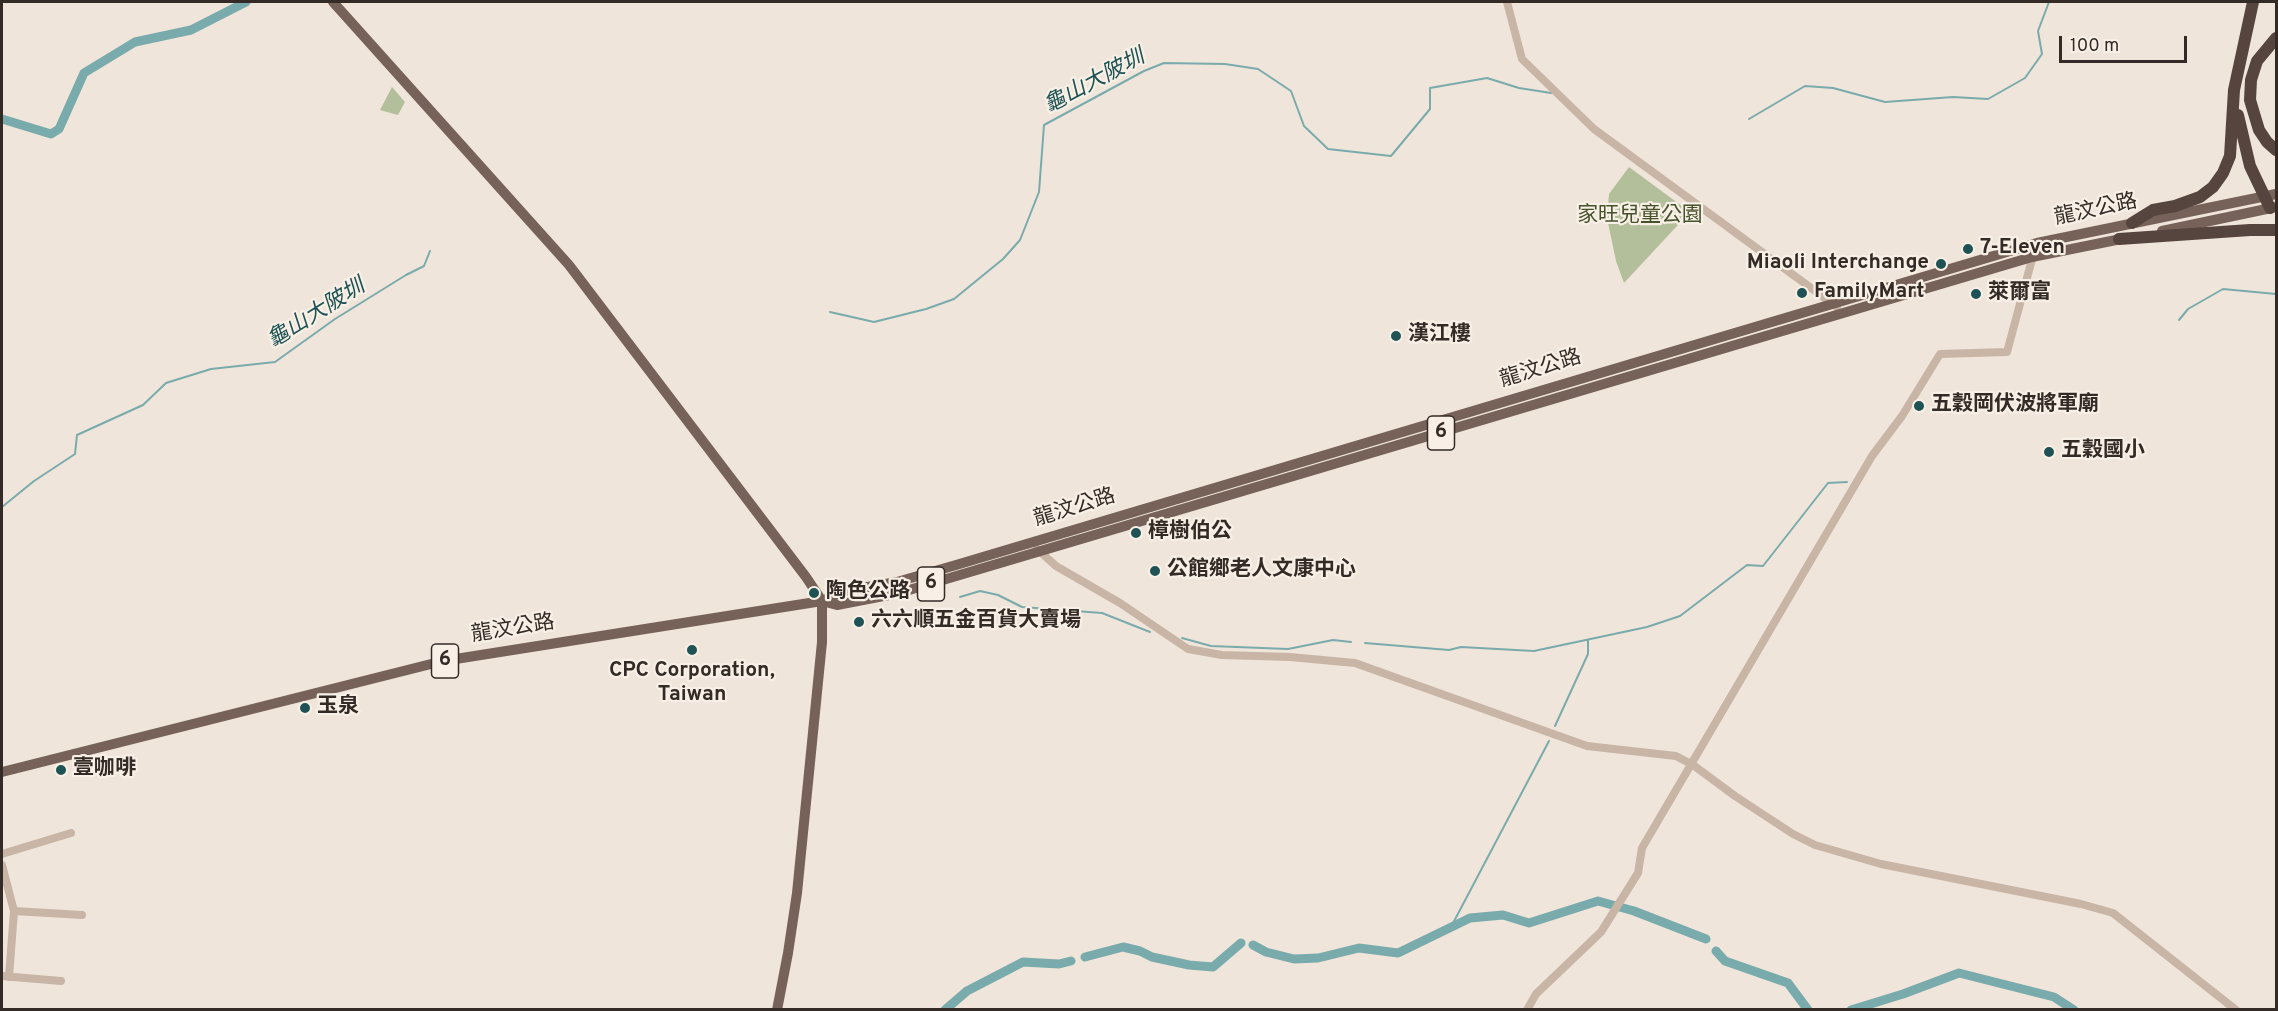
<!DOCTYPE html>
<meta charset="utf-8">
<style>
body{margin:0}
#map{position:relative;width:2278px;height:1011px;overflow:hidden;background:#f0e5da;font-family:Overpass,sans-serif}
canvas{display:block}
.frame{position:absolute;inset:0;border:3px solid #342b27;pointer-events:none}
.scale{position:absolute;left:2059px;top:36px;width:128px;height:27px;box-sizing:border-box;border:3px solid #342b27;border-top:0;padding-left:8px;font-size:18px;line-height:21px;white-space:nowrap;color:#342b27;-webkit-text-stroke:4px #f8f0e6;paint-order:stroke}
</style>
<div id="map">
<canvas width="2278" height="1011"></canvas>
<div class="frame"></div>
<div class="scale">100 m</div>
</div>
<script>
const ctx = document.querySelector('canvas').getContext('2d');
ctx.lineJoin = 'round';
function paint(path, color) { ctx.fillStyle = color; ctx.fill(path, 'evenodd'); }
const shape = rows => new Path2D(rows.map(r => 'M' + r).join(''));
function stroke(path, color, width, dash) { ctx.strokeStyle = color; ctx.lineWidth = width; ctx.lineCap = dash ? 'butt' : 'round'; ctx.setLineDash(dash || []); ctx.stroke(path); }
function write(font, color, halo, rows, align = 'center') {
  ctx.font = font + ' Overpass,"Noto Sans TC",sans-serif'; ctx.lineWidth = 4.5; ctx.setLineDash([]); ctx.textBaseline = 'middle'; ctx.strokeStyle = halo; ctx.fillStyle = color; for (const [text, x, y, turn = 0] of rows) {
    ctx.save(); ctx.translate(x, y); ctx.rotate((+turn || 0) * Math.PI / 180); ctx.textAlign = isNaN(turn) ? turn : align; if (halo) ctx.strokeText(text, 0, 0); ctx.fillText(text, 0, 0); ctx.restore();
  }
}
const green = shape([
 [392,87,405,102,398,115,380,110],
 [1629,167,1690,212,1624,283,1616,261,1607,218,1609,194]
]);
const stream = shape([
 [1749,119,1805,86,1833,88,1885,102,1953,97,1988,99,2025,78,2042,54,2038,31,2049,2],
 [830,312,874,322,926,309,954,299,1003,259,1020,240,1039,192,1044,125,1144,71,1164,63,1225,64,1258,69,1291,91,1304,126,1328,149,1391,156,1430,109,1430,88,1487,78,1519,88,1551,93],
 [2179,320,2188,309,2223,289,2276,294],
 [2,507,34,481,75,454,77,435,143,405,166,383,211,369,275,362,335,319,406,275,424,266,430,251],
 [960,597,980,591,998,595,1022,607,1102,613,1150,632],
 [1182,638,1211,646,1288,649,1333,640,1351,642],
 [1365,643,1449,650,1461,647,1534,651,1647,627,1680,616,1747,565,1763,566,1828,483,1847,482],
 [1555,726,1588,654,1588,641],
 [1451,927,1549,741]
]);
const canal = shape([
 [2,119,51,134,59,129,84,73,135,42,191,30,246,2],
 [1253,945,1266,952,1294,959,1318,958,1359,948,1398,953,1470,918,1503,915,1529,923,1598,901,1634,911,1706,939],
 [1716,951,1725,961,1788,983,1808,1010],
 [1085,957,1123,947,1140,951,1152,957,1189,965,1213,967,1241,943],
 [945,1010,967,991,1023,962,1059,964,1071,961],
 [1851,1010,1903,994,1959,973,2054,997,2074,1010]
]);
const minor = shape([
 [1507,2,1522,59,1594,129,1837,307],
 [1037,549,1056,566,1120,603,1188,649,1222,655,1290,657,1355,663,1587,746,1676,756,1693,765,1735,796,1793,834,1815,845,1881,864,2081,904,2113,913,2236,1010],
 [2,854,71,833],
 [2,865,14,911,9,977],
 [14,911,82,915],
 [2,976,61,981],
 [1527,1010,1536,994,1601,932,1638,873,1642,848,1872,456,1902,416,1940,354,2007,352,2034,252]
]);
const major = shape([
 [333,2,569,265,806,577,822,601,822,642,797,893,788,953,777,1010],
 [2162,231,2276,207],
 [822,601,837,605,899,593,2032,257,2126,238],
 [2,772,443,661,822,601,844,591,897,582,956,565,2037,243,2276,194]
]);
const highway = shape([
 [2276,38,2257,61,2251,80,2250,100,2259,130,2267,142,2276,150],
 [2238,115,2250,166,2270,208],
 [2132,223,2153,210,2175,206,2200,197,2213,187,2223,173,2230,156,2234,90,2253,2],
 [2119,239,2250,230,2276,230]
]);
const markers = [
 [1968,249,6,"#1e5254"],
 [1941,264,6,"#1e5254"],
 [1802,293,6,"#1e5254"],
 [1976,294,6,"#1e5254"],
 [1396,336,6,"#1e5254"],
 [1919,406,6,"#1e5254"],
 [2049,452,6,"#1e5254"],
 [1136,533,6,"#1e5254"],
 [1155,571,6,"#1e5254"],
 [814,593,6,"#1e5254"],
 [859,622,6,"#1e5254"],
 [692,650,6,"#1e5254"],
 [305,708,6,"#1e5254"],
 [61,770,6,"#1e5254"]
];
const shields = [
 [1441,433,27],
 [931,584,27],
 [445,661,27]
];
const shieldNames = [
 ["6",1441,433],
 ["6",931,584],
 ["6",445,661]
];
const streetNames = [
 ["龍汶公路",2096,211,-12],
 ["龍汶公路",1541,370,-17],
 ["龍汶公路",1075,509,-17],
 ["龍汶公路",513,630,-9]
];
const parkNames = [
 ["家旺兒童公園",1640,217]
];
const poiNames = [
 ["7-Eleven",1980,249],
 ["Miaoli Interchange",1929,264,"right"],
 ["FamilyMart",1814,293],
 ["萊爾富",1988,294],
 ["漢江樓",1408,336],
 ["五穀岡伏波將軍廟",1931,406],
 ["五穀國小",2061,452],
 ["樟樹伯公",1148,533],
 ["公館鄉老人文康中心",1167,571],
 ["陶色公路",826,593],
 ["六六順五金百貨大賣場",871,622],
 ["CPC Corporation,",692,672,"center"],
 ["Taiwan",692,696,"center"],
 ["玉泉",317,708],
 ["壹咖啡",73,770]
];
const waterNames = [
 ["龜山大陂圳",1095,83,-28],
 ["龜山大陂圳",317,315,-32]
];
paint(green, '#b3bf9b');
stroke(stream, '#7aabac', 2);
stroke(canal, '#7aabac', 9);
stroke(minor, '#c8b5a6', 8);
stroke(major, '#766258', 10);
stroke(highway, '#55453e', 12);
for (const [x, y, r, color] of markers) { const dot = new Path2D(); dot.arc(x, y, r, 0, 2 * Math.PI); ctx.fillStyle = color; ctx.fill(dot); stroke(dot, '#f8f0e6', 2); }
for (const [x, y, w] of shields) { const box = new Path2D(); box.roundRect(x - w / 2, y - 17, w, 34, 4.5); ctx.fillStyle = '#f8f0e6'; ctx.fill(box); stroke(box, '#342b27', 1.5); }
write('bold 20px', '#342b27', null, shieldNames);
write('21px', '#342b27', '#f8f0e6', streetNames);
write('21px', '#45522c', '#f8f0e6', parkNames);
write('bold 21px', '#342b27', '#f8f0e6', poiNames, 'left');
write('italic 22px', '#1e5254', '#f8f0e6', waterNames);
</script>
